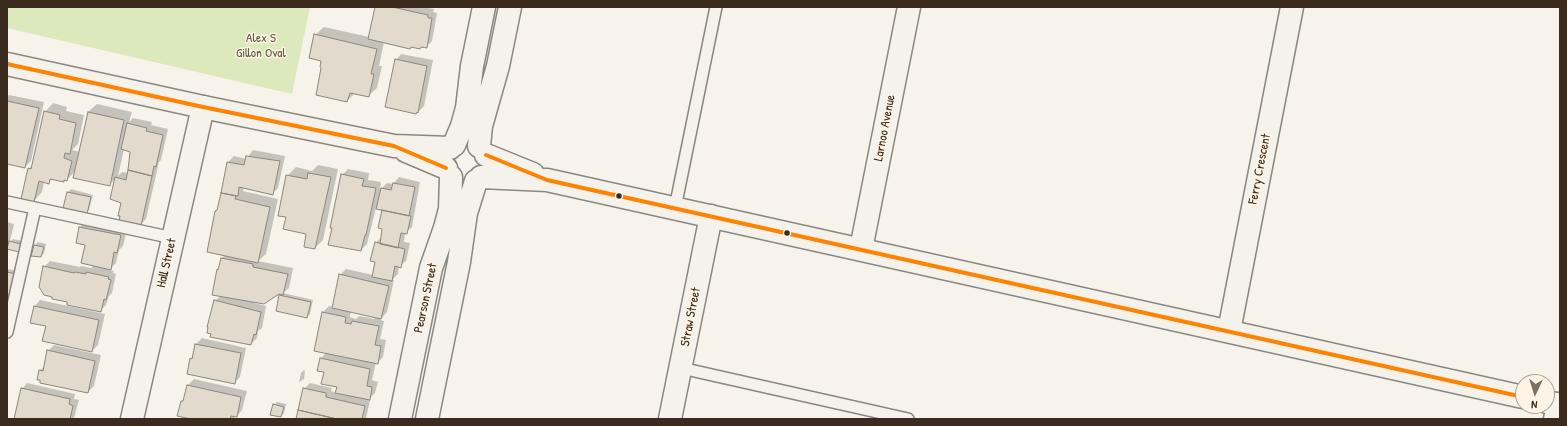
<!DOCTYPE html>
<style>
body{margin:0}
#map{position:relative;width:1567px;height:426px;overflow:hidden;background:#f7f3ea;font-family:"Patrick Hand",sans-serif}
canvas{display:block}
.frame{position:absolute;inset:0;border:8px solid #3b2a1e;pointer-events:none}
.north{position:absolute;left:1515px;top:374px;width:40px;height:40px;box-sizing:border-box;background:#fcf5e5;border:1px solid #afa495;border-radius:50%;rotate:184deg;font-size:11px;font-weight:700;line-height:16px;text-align:center;color:#3b2a1e}
.north::after{content:'';display:block;margin:auto;width:14px;height:18px;background:#7d7065;clip-path:polygon(50% 0,100% 100%,50% 72%,0 100%)}
</style>
<div id="map">
<canvas width="1567" height="426"></canvas>
<div class="frame"></div>
<div class="north">N</div>
</div>
<script>
const ctx = document.querySelector('canvas').getContext('2d');
ctx.lineJoin = 'round';
function paint(path, color) { ctx.fillStyle = color; ctx.fill(path, 'evenodd'); }
const shape = rows => new Path2D(rows.map(r => 'M' + r).join(''));
function stroke(path, color, width, dash) { ctx.strokeStyle = color; ctx.lineWidth = width; ctx.lineCap = dash ? 'butt' : 'round'; ctx.setLineDash(dash || []); ctx.stroke(path); }
function write(font, color, halo, rows, align = 'center') {
  ctx.font = font + ' "Patrick Hand",sans-serif'; ctx.lineWidth = 3; ctx.setLineDash([]); ctx.textBaseline = 'middle'; ctx.strokeStyle = halo; ctx.fillStyle = color; for (const [text, x, y, turn = 0] of rows) {
    ctx.save(); ctx.translate(x, y); ctx.rotate((+turn || 0) * Math.PI / 180); ctx.textAlign = isNaN(turn) ? turn : align; if (halo) ctx.strokeText(text, 0, 0); ctx.fillText(text, 0, 0); ctx.restore();
  }
}
const green = shape([
 [7,7,310,7,292,94,7,28]
]);
const shadow = shape([
 [376,7,422,7,434,9,433,12,437,13,432,41,426,47,422,46,420,48,384,42,379,66,382,66,377,88,368,96,355,93,347,101,322,60,315,35,324,27,369,37],
 [401,54,433,60,424,106,418,112,396,60],
 [9,95,44,102,31,161,25,167,7,163,7,97],
 [53,103,67,107,66,111,84,115,78,144,72,150,80,152,88,112,97,104,132,112,129,122,133,118,152,122,151,125,168,129,161,160,159,162,146,219,140,225,122,202,116,178,109,185,75,171,67,180,53,178,48,183,44,182,42,192,34,201,29,169,33,164,45,112],
 [124,149,132,151,128,173,122,172,118,176],
 [253,150,285,156,278,188,272,194,244,187,243,191,278,199,266,254,258,261,293,268,289,288,283,293,313,300,310,314,307,317,280,296,282,294,278,293,254,301,254,303,266,306,262,328,258,331,257,338,251,344,213,334,215,301,221,295,218,270,220,268,222,258,225,255,216,211,219,208,228,162,234,156,246,159],
 [318,165,338,169,323,240,315,248,308,233,287,176,296,167,312,171],
 [348,169,369,173,368,180,381,182,380,190,387,183,393,184,399,177,420,182,412,227,405,233,404,242,410,243,406,261,399,266,398,274,392,280,394,280,387,312,380,320,384,321,380,339,386,340,383,357,377,363,376,362,372,380,378,382,375,393,368,400,370,400,366,419,297,419,304,389,310,383,332,388,331,391,336,393,338,386,325,371,320,359,327,352,323,312,329,306,333,307,340,275,346,269,373,275,376,261,376,243,382,236,383,209,376,208,367,244,361,250,342,175],
 [351,311,375,317,375,319,359,316,356,319,350,317],
 [71,189,93,195,89,210,86,213,68,192],
 [86,221,127,230,123,246,119,250,116,263,109,270,114,271,113,273,116,274,112,293,109,296,106,305,100,311,69,301,44,267,50,261,80,267,81,266,91,268,94,265,80,227],
 [7,222,14,224,10,241,7,244],
 [13,239,23,241,21,248,19,251,10,242],
 [38,242,46,244,44,253,41,256,33,255,35,245],
 [7,269,18,271,7,293],
 [40,300,105,314,98,345,92,351,47,326,35,306],
 [202,338,246,348,240,377,234,383,191,359,193,356,196,344],
 [54,345,101,355,94,386,88,392,40,370,45,366,48,351],
 [304,370,305,371,304,379,299,382,301,373],
 [194,379,247,391,242,410,237,416,235,416,234,419,195,419,182,401,185,398,188,385],
 [27,383,75,394,74,399,79,400,74,418,73,419,15,419,22,389],
 [277,402,286,404,284,413,281,416,274,405]
]);
const building = shape([
 [375,7,392,7,428,15,428,18,432,18,427,48,421,47,420,49,411,47,410,49,368,39,375,7],
 [314,34,377,49,371,74,374,74,369,97,350,93,347,102,316,95,321,68,320,67,321,61,309,58,314,34],
 [395,59,427,66,418,113,417,112,416,114,385,107,395,59],
 [7,101,39,108,25,168,7,164,7,101],
 [44,111,60,115,59,119,76,123,70,154,65,153,64,158,72,161,67,181,64,180,64,182,50,179,49,184,39,181,34,202,21,199,28,168,31,169,44,111],
 [88,112,124,120,110,186,73,178,88,112],
 [127,123,147,128,146,131,163,135,156,167,154,166,152,176,128,170,130,152,121,149,127,123],
 [246,156,280,161,273,195,239,187,238,196,221,193,227,162,244,165,246,156],
 [128,170,152,176,141,226,119,221,120,216,118,216,121,203,110,199,115,177,126,180,128,170],
 [308,173,331,177,315,249,304,247,306,234,283,229,286,217,278,216,286,175,307,179,308,173],
 [341,174,364,179,362,186,376,188,366,235,365,235,361,251,328,245,332,228,330,228,341,174],
 [393,183,415,187,409,216,376,209,381,188,391,190,393,183],
 [67,192,91,197,87,214,63,208,67,192],
 [221,193,236,196,235,199,270,207,258,263,207,252,215,211,217,210,221,193],
 [382,210,411,216,407,234,401,233,398,248,380,244,382,229,378,228,382,210],
 [79,227,121,235,117,253,114,252,111,270,81,263,85,245,76,243,79,227],
 [9,241,21,244,19,252,7,249,9,241],
 [375,242,405,249,401,268,395,266,392,281,372,277,375,262,370,261,375,242],
 [34,245,44,247,41,257,31,256,34,245],
 [221,258,253,264,253,267,288,274,283,295,279,294,264,304,212,295,217,269,218,270,221,258],
 [43,266,74,273,75,272,86,274,86,272,109,277,108,279,111,280,106,300,104,299,101,312,67,305,67,302,52,299,52,297,44,295,39,287,43,266],
 [7,272,16,274,11,295,7,294,7,272],
 [339,274,389,286,381,319,332,308,339,274],
 [279,295,311,302,307,318,276,311,279,295],
 [214,300,261,312,256,335,254,334,251,345,210,337,211,334,207,333,208,327,207,327,214,300],
 [34,306,99,320,92,352,42,341,46,326,30,323,34,306],
 [322,312,346,317,345,323,351,324,352,321,379,326,375,345,381,346,378,364,314,351,322,312],
 [195,344,241,353,235,384,187,374,190,358,192,359,195,344],
 [47,350,95,361,88,393,40,383,40,380,37,380,39,370,43,371,47,350],
 [320,358,370,369,367,386,372,387,370,400,335,393,337,387,321,384,324,372,317,371,320,358],
 [187,385,241,397,237,417,231,416,230,419,191,419,177,416,181,401,183,401,187,385],
 [21,388,70,399,69,404,73,406,70,419,14,419,21,388],
 [303,388,326,393,326,397,365,406,362,419,337,419,298,410,303,388],
 [273,404,284,407,281,417,270,415,273,404],
 [298,410,337,419,296,419,298,410]
]);
const lane = shape([
 [7,202,173,238],
 [675,208,716,7],
 [7,332,35,208],
 [681,368,908,419]
]);
const street = shape([
 [861,249,909,7],
 [1229,331,1292,7],
 [132,419,203,107],
 [670,419,711,216],
 [1555,419,1559,404]
]);
const secondary = shape([
 [7,64,203,107,394,146,450,148],
 [454,145,462,126,467,108,472,66,484,7],
 [479,146,481,126,498,66,510,7],
 [406,151,446,168],
 [486,155,533,174],
 [481,177,547,180,1523,397],
 [1547,402,1560,405],
 [400,419,431,268,445,228,450,209,451,177],
 [427,419,459,262,466,213,476,181]
]);
const bus1 = shape([
 [7,64,203,107,394,146,446,168],
 [486,155,547,180,1523,397]
]);
const markers = [
 [619,196,3.5,"#3b2a1e"],
 [787,233,3.5,"#3b2a1e"]
];
const parkNames = [
 ["Alex S",261,39],
 ["Gillon Oval",261,54]
];
const streetNames = [
 ["Larnoo Avenue",885,128,-79],
 ["Ferry Crescent",1260,169,-79],
 ["Hall Street",167,263,-77],
 ["Pearson Street",426,298,-78],
 ["Straw Street",691,317,-79]
];
paint(green, '#dce9bd');
paint(shadow, '#0003');
paint(building, '#e3dace');
stroke(building, '#8b867f', 1);
stroke(lane, '#8b867f', 14);
stroke(street, '#8b867f', 25);
stroke(secondary, '#8b867f', 25);
stroke(lane, '#f5f2ec', 11);
stroke(street, '#f5f2ec', 22);
stroke(secondary, '#f5f2ec', 22);
stroke(bus1, '#ff8200', 4);
for (const [x, y, r, color] of markers) { const dot = new Path2D(); dot.arc(x, y, r, 0, 2 * Math.PI); ctx.fillStyle = color; ctx.fill(dot); stroke(dot, '#fcf5e5', 1.5); }
write('13px', '#5e583d', '#fcf5e5', parkNames);
write('13px', '#3b2a1e', '#fcf5e5', streetNames);
</script>
